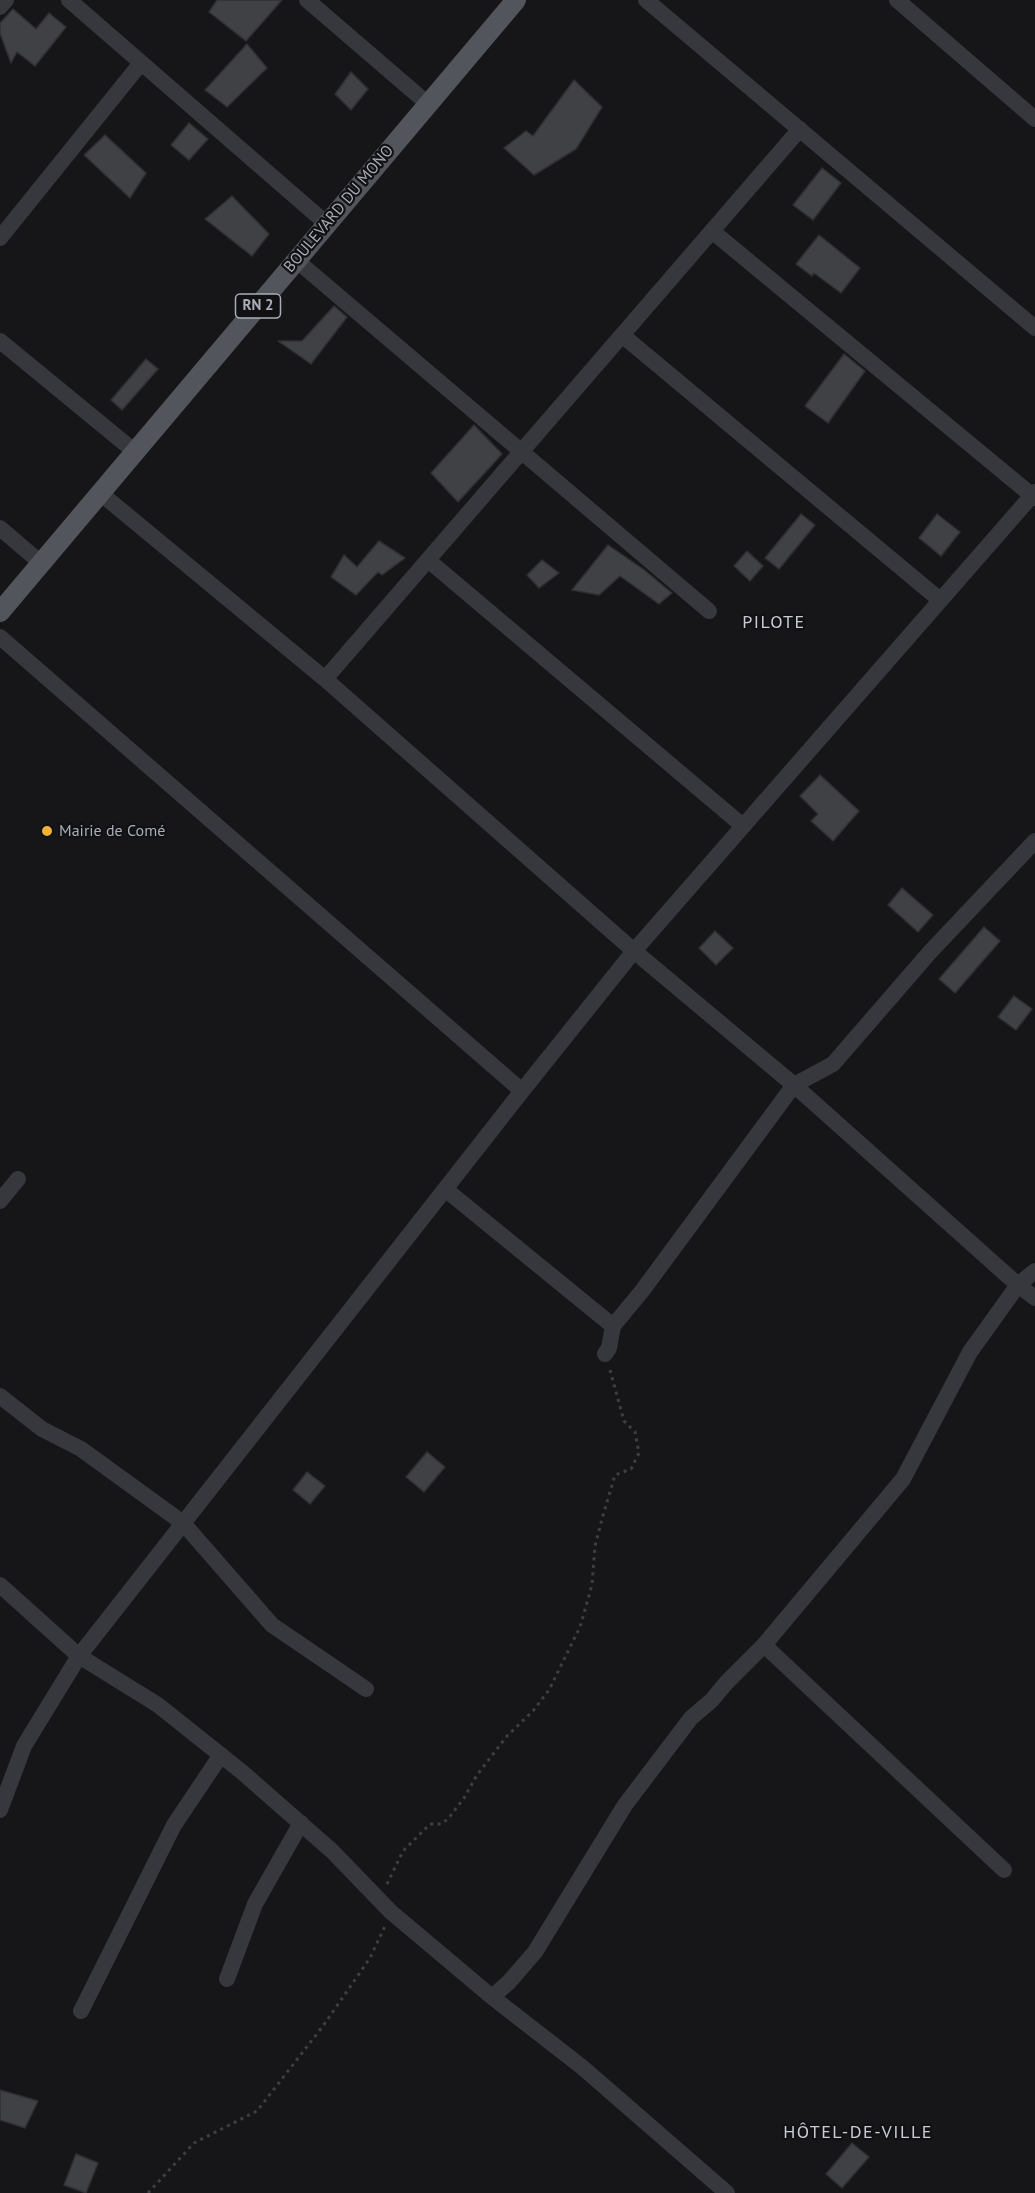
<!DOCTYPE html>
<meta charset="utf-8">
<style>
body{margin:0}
canvas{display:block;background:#161618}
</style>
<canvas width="1035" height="2193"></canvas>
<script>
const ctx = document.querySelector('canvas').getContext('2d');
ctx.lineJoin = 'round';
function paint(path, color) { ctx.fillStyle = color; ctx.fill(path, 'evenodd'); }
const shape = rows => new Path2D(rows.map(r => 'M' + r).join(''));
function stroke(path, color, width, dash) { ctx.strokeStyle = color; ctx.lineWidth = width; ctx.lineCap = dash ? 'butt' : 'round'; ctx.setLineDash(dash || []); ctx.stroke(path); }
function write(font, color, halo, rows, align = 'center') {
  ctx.font = font + ' "PT Sans",sans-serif'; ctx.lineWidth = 4.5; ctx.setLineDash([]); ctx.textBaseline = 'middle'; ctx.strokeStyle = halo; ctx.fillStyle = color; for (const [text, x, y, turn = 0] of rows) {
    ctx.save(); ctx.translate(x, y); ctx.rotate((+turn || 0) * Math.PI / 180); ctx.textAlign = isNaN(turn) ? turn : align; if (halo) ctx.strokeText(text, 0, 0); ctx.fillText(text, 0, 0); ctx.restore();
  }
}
const building = shape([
 [217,0,282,0,246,41,209,12,217,0],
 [13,9,36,29,49,13,66,27,35,66,17,52,11,63,0,33,0,23,13,9],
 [247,44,267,68,227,107,205,90,247,44],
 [351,72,368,89,351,110,335,94,351,72],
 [574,80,602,107,576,149,534,175,504,148,526,131,533,136,574,80],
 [189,123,208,139,189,160,171,145,189,123],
 [105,135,146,173,130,198,84,155,105,135],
 [822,168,841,183,813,220,793,205,822,168],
 [232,196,269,234,252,256,205,219,232,196],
 [819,235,860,268,841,293,814,273,812,276,796,264,819,235],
 [334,306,347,317,311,364,278,341,302,341,334,306],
 [844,354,865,371,828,423,805,406,844,354],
 [146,359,158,369,122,410,111,400,146,359],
 [474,425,502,454,458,502,431,473,474,425],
 [801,514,815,525,779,569,765,558,801,514],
 [937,514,960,532,941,556,919,538,937,514],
 [379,541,405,558,382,575,378,572,356,595,331,577,344,555,357,567,379,541],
 [608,545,643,569,672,593,659,604,620,576,599,595,572,590,608,545],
 [747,551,763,566,750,581,734,566,747,551],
 [542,560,559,573,539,588,527,575,542,560],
 [820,775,859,811,833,841,811,821,818,814,800,796,820,775],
 [902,888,933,915,918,932,888,905,902,888],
 [984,927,1000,941,955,993,939,979,984,927],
 [715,931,733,948,716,965,699,948,715,931],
 [1014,996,1032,1009,1016,1030,998,1017,1014,996],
 [427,1452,445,1467,424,1492,406,1477,427,1452],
 [307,1472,325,1486,310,1504,293,1490,307,1472],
 [0,2090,38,2101,25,2128,0,2120,0,2090],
 [852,2143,869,2157,842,2188,826,2174,852,2143],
 [76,2154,98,2163,86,2193,64,2185,76,2154]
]);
const path = shape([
 [387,1884,403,1851,430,1824,441,1824,448,1819,464,1798,477,1775,507,1736,533,1711,549,1690,580,1627,592,1585,595,1546,602,1519,615,1475,631,1469,639,1453,635,1432,624,1421,610,1370],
 [148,2193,194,2143,257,2111,323,2026,370,1958,385,1926]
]);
const minor = shape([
 [69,0,328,225],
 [307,0,428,104],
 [646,0,1035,328],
 [897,0,1035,119],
 [0,7,6,0],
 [712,231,1035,498],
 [0,238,141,63],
 [296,260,709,611],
 [622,335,940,600],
 [0,341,134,451],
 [99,492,325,679,634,951,794,1085,1018,1285,1035,1298],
 [0,528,41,563],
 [428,560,743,826],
 [0,637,522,1091],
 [325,679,800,129],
 [445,1189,613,1326],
 [0,1201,18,1179],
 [605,1354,609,1348,613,1326,642,1291,794,1085,833,1064,930,952,1035,841],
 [0,1396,42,1429,81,1449,183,1523,272,1625,366,1689],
 [0,1585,79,1656,158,1705,242,1772,332,1851,391,1912,492,1997,582,2067,727,2193],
 [764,1645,1004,1870],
 [0,1810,24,1746,79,1656,522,1091,634,951,1035,492],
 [227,1979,255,1904,301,1823],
 [492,1997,509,1982,535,1952,625,1805,691,1718,712,1700,726,1683,764,1645,903,1479,970,1352,1018,1285,1035,1271],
 [81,2011,174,1825,221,1755]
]);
const major = shape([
 [0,612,516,0]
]);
const markers = [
 [47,831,6,"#f2b134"]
];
const shields = [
 [258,306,45]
];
const shieldNames = [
 ["RN 2",258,306]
];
const streetNames = [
 ["BOULEVARD DU MONO",339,209,-50]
];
const poiNames = [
 ["Mairie de Comé",59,831]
];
const neighbourhoodNames = [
 ["PILOTE",774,623],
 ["HÔTEL-DE-VILLE",858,2133]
];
paint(building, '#404145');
stroke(building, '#303034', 1.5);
stroke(path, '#3d3f44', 3, [3, 4.5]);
stroke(minor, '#37383d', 16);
stroke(major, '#53555c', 20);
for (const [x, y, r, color] of markers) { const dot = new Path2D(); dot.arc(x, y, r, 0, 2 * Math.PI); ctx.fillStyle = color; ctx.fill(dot); stroke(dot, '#111113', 2); }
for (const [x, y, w] of shields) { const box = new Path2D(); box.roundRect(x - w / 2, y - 12, w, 24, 4.5); ctx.fillStyle = '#111113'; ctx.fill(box); stroke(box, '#a8adb8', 1.5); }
write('bold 15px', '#a8adb8', null, shieldNames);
write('16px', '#a8adb8', '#111113', streetNames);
write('16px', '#a8adb8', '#111113', poiNames, 'left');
ctx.letterSpacing = '1.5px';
write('18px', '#c9ccd4', '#111113', neighbourhoodNames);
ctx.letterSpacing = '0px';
</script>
